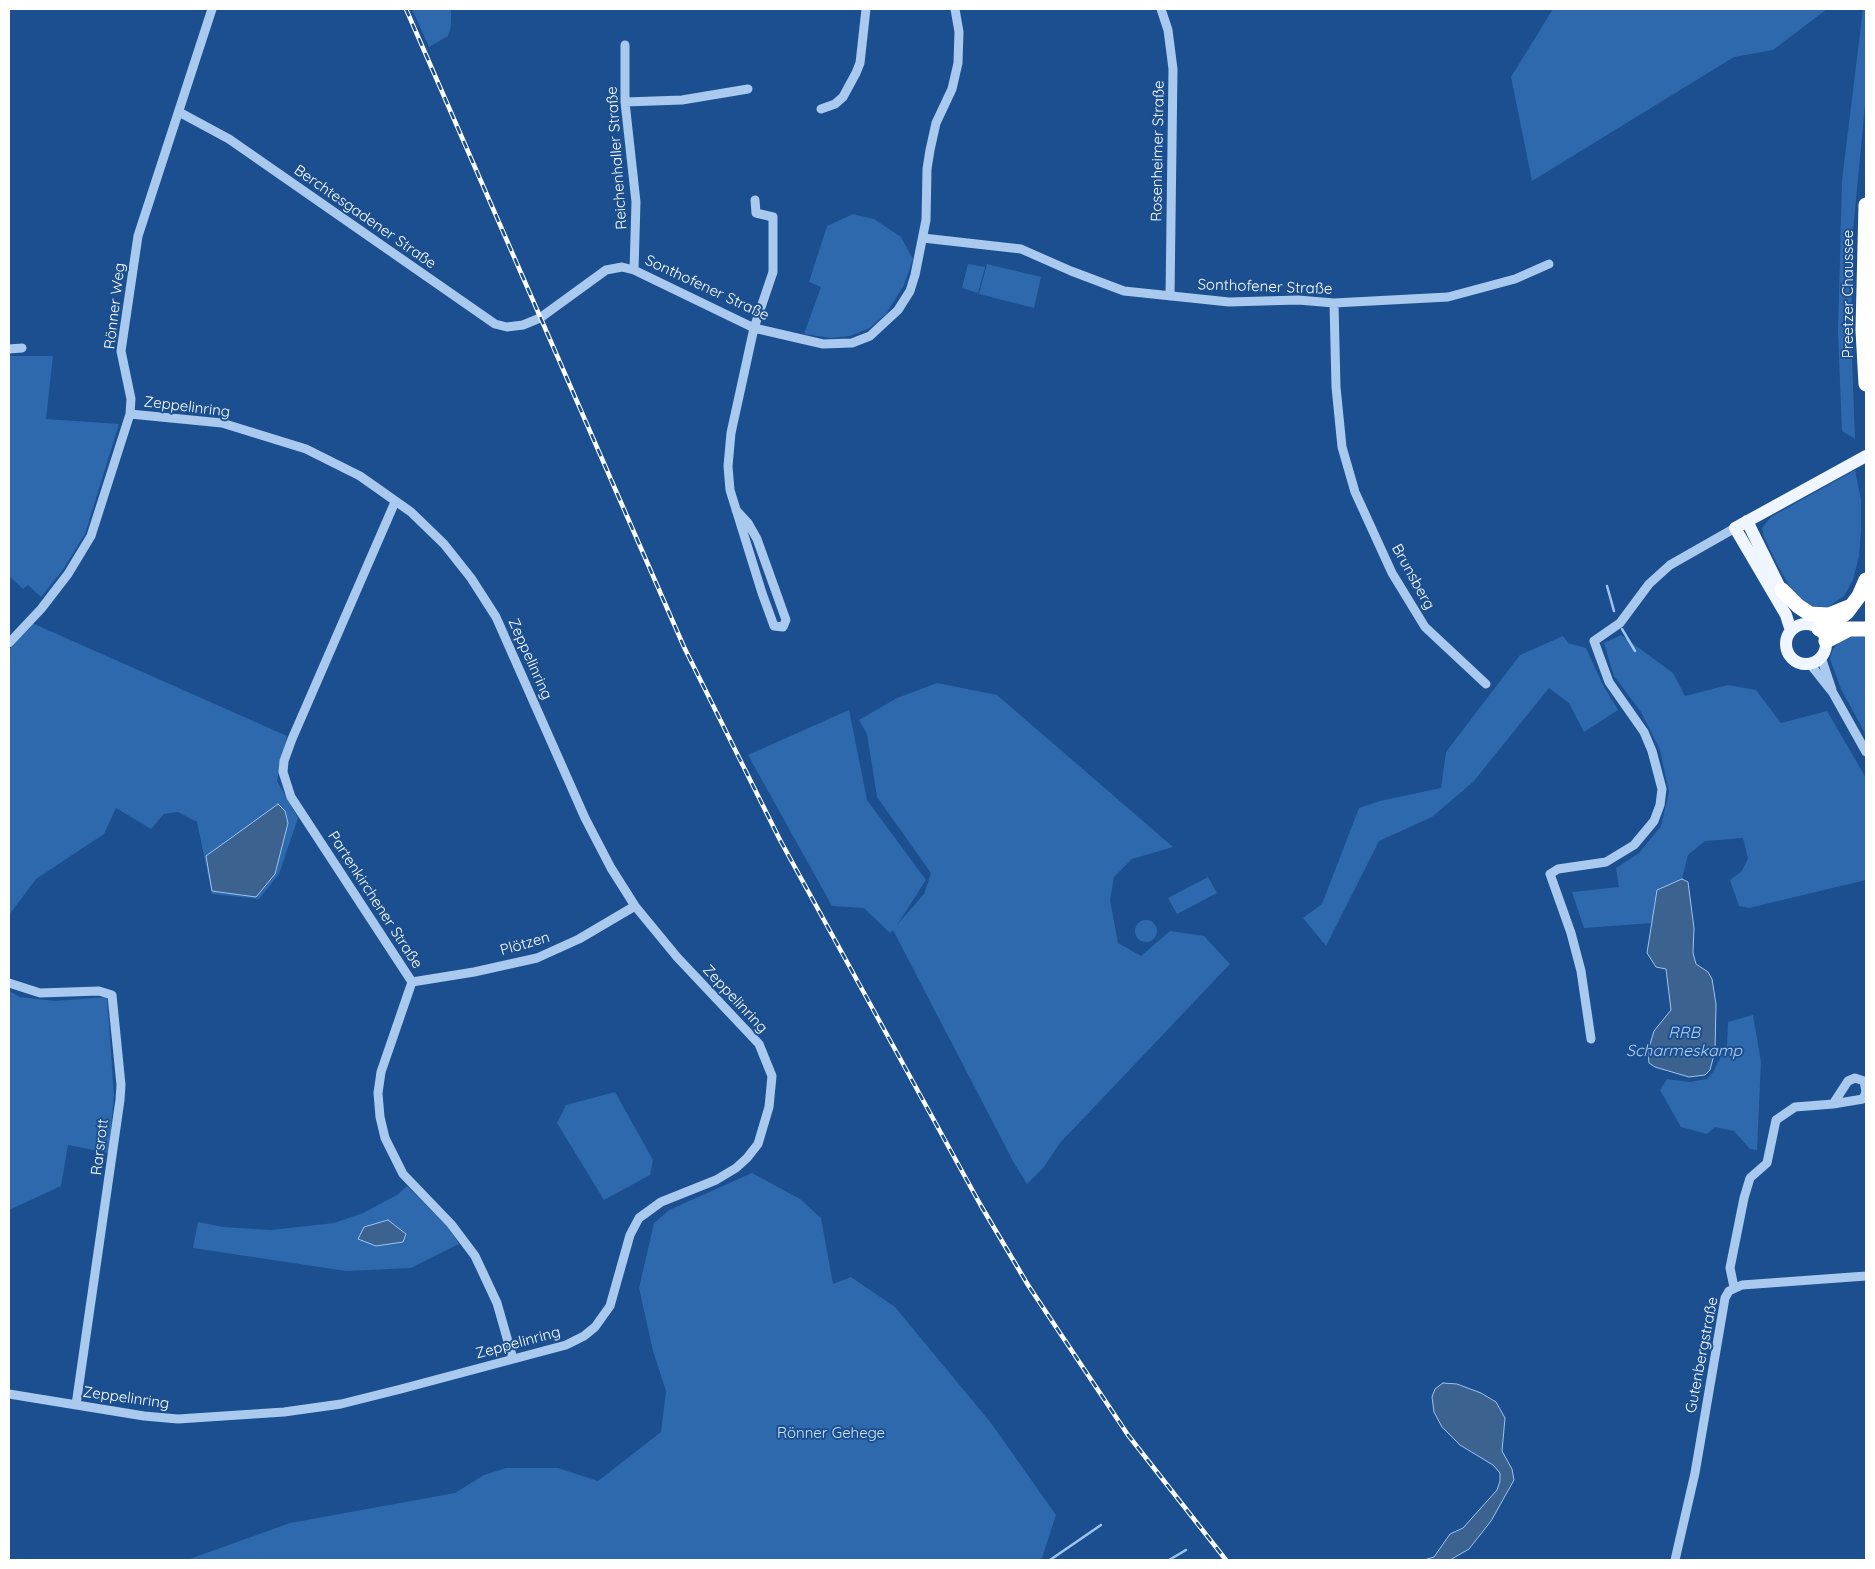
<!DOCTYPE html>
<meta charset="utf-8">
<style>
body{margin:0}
#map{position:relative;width:1875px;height:1569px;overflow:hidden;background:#1b4f8f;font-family:Quicksand,sans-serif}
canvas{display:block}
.frame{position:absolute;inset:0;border:10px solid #fff;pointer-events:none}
</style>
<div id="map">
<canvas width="1875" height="1569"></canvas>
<div class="frame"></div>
</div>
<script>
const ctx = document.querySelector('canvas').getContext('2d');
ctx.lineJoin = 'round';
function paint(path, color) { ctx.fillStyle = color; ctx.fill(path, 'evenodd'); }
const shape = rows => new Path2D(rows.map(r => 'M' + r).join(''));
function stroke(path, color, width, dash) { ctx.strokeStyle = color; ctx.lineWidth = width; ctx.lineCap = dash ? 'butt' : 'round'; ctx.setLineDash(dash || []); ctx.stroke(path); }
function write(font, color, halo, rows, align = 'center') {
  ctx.font = font + ' Quicksand,sans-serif'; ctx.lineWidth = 4; ctx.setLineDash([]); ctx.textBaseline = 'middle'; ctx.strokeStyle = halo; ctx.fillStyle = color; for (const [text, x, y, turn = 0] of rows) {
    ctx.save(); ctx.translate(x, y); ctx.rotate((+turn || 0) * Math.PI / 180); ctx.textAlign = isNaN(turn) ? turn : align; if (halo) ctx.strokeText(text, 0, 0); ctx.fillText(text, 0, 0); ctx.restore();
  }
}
const green = shape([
 [412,9,451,9,451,26,448,36,429,47],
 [1553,9,1827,9,1773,50,1734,57,1532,181,1511,77],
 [1863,9,1866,9,1866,95,1853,231,1851,332,1855,439,1842,431,1838,332,1842,180],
 [853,214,874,219,901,237,913,259,904,285,886,314,868,329,850,336,831,338,804,334,821,287,809,282,827,226],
 [968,264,985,267,978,293,962,288],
 [987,264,1041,277,1034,308,979,294],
 [9,356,53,356,46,419,119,424,85,534,62,571,41,597,28,585,23,589,9,576],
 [1855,470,1861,500,1861,530,1859,556,1853,580,1844,596,1828,607,1806,606,1794,594,1778,566,1764,537,1762,528,1771,517],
 [32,623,287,736,277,781,298,818,279,874,259,899,212,894,197,822,178,812,164,814,151,829,116,808,104,834,36,879,9,915,9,650],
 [288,823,282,840,206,856,236,835],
 [1621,635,1673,673,1685,696,1728,685,1756,690,1781,723,1827,711,1866,778,1866,880,1749,908,1739,906,1730,880,1742,871,1748,858,1743,838,1705,841,1688,855,1682,879,1657,890,1652,923,1584,928,1572,892,1619,887,1616,868,1639,853,1661,826,1669,792,1660,750,1641,712,1614,676,1604,643],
 [1563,636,1568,643,1586,648,1603,685,1618,710,1584,732,1569,703,1549,688,1473,782,1432,817,1379,841,1326,946,1303,918,1322,904,1359,808,1380,801,1441,788,1446,752,1520,655],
 [1853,636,1866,637,1866,735,1841,689,1830,659,1833,649,1840,641],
 [937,683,997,695,1173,847,1132,859,1114,877,1110,900,1118,943,1141,956,1170,931,1204,936,1230,964,1059,1144,1044,1167,1027,1184,1014,1163,893,930,890,933,864,908,832,906,748,755,849,710,867,800,926,880,897,925,924,894,931,873,877,797,867,734,859,720,897,698],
 [1208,877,1217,893,1177,914,1168,898],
 '1135 931a11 11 0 1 1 22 0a11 11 0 1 1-22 0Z',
 [9,991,20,997,55,1001,107,997,114,1095,109,1153,68,1145,61,1186,9,1210],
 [1753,1015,1761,1062,1757,1150,1750,1149,1734,1131,1715,1127,1707,1134,1681,1127,1660,1090,1667,1079,1690,1082,1707,1079,1713,1072,1727,1045,1728,1022],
 [615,1092,653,1160,650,1175,604,1200,557,1123,566,1105],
 [752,1173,800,1199,821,1218,833,1284,851,1277,895,1307,991,1423,1056,1515,1042,1558,1036,1560,187,1560,290,1523,455,1493,484,1475,506,1468,558,1468,598,1481,661,1432,666,1391,653,1351,639,1288,654,1223,669,1210],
 [407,1186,448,1227,459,1244,411,1268,346,1271,193,1248,198,1222,223,1227,271,1230,334,1223,363,1213,397,1195]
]);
const water = shape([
 [278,804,285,811,288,823,275,874,256,897,212,891,206,856,278,804],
 [1682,879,1688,882,1694,928,1693,953,1696,964,1708,972,1712,979,1716,1004,1715,1051,1710,1070,1705,1075,1689,1077,1655,1067,1649,1063,1648,1051,1654,1031,1671,1010,1666,969,1656,967,1647,953,1657,890,1682,879],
 [388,1220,406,1234,403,1242,376,1246,358,1239,364,1227,388,1220],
 [1443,1383,1457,1384,1481,1393,1496,1402,1505,1418,1502,1451,1512,1469,1514,1480,1491,1521,1469,1549,1450,1560,1424,1560,1434,1557,1450,1534,1463,1528,1497,1490,1500,1481,1500,1473,1493,1465,1460,1445,1442,1427,1434,1412,1432,1397,1435,1389,1443,1383]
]);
const stream = shape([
 [1607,586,1614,611],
 [1622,629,1635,651],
 [1050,1560,1101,1525],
 [1169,1560,1186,1550]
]);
const minor = shape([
 [1161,9,1168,30,1173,69,1170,296],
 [625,45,625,102,636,202,634,270],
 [625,102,682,100,748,89],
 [821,109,835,104,843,97,856,73,860,63,866,9],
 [179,112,229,139,495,324,507,327,523,325,540,318,606,270,622,267,634,270,754,328,823,344,852,343,870,336,898,310,910,291,915,275,926,220,927,169,930,150,936,123,952,89,958,63,959,32,955,9],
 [923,238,1021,249,1071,271,1124,291,1229,302,1298,300,1334,303,1448,297,1515,279,1549,264],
 [1334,303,1336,387,1342,447,1355,492,1392,573,1425,627,1486,684],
 [9,349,22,348],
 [395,502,292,739,284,761,283,772,291,797,412,982,381,1072,378,1093,380,1117,385,1138,403,1174,451,1224,475,1256,497,1303,513,1359],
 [736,510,748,523,757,539,786,620,783,627,774,626,762,593,730,490,728,466,731,433,754,328,773,272,773,217,756,213,755,200],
 [9,643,41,609,68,574,91,536,130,414,131,399,121,351,138,236,212,9],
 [1821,657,1832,690],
 [1810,664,1833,693,1866,752],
 [412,982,474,972,537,958,579,939,635,906],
 [9,983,40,993,99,991,112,995,121,1085,120,1100,76,1405],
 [1591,1039,1581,971,1571,933,1550,874,1558,869,1606,862,1634,845,1654,821,1660,805,1662,789,1652,751,1644,732,1609,682,1594,641,1620,623,1649,584,1670,565,1735,528],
 [1734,1287,1730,1268,1744,1198,1750,1178,1767,1163,1776,1120,1795,1107,1833,1104,1863,1099,1866,1092,1864,1081,1855,1078,1848,1081,1833,1104],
 [9,1394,144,1416,178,1419,284,1412,341,1404,401,1389,566,1345,584,1336,595,1327,610,1306,630,1235,639,1218,661,1202,716,1180,736,1168,747,1158,758,1144,769,1107,772,1076,759,1044,677,957,635,906,611,868,585,818,496,617,471,578,444,544,411,512,360,476,306,449,222,423,130,414],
 [1675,1560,1695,1473,1725,1298,1729,1291,1742,1285,1866,1276]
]);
const major = shape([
 [1747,521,1785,598],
 '1786 644a20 20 0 1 1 40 0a20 20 0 1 1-40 0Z',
 [1791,631,1786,615,1735,528,1866,456]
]);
const highway = shape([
 [1866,205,1863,330,1866,384],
 [1782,590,1798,606,1810,614,1829,615,1849,607],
 [1819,629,1833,623,1847,612,1859,596,1866,580],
 [1826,641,1849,629,1866,629]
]);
const rail = shape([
 [406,9,684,647,780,840,980,1204,1028,1285,1128,1435,1226,1560]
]);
const streetNames = [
 ["Rosenheimer Straße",1158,151,-89],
 ["Reichenhaller Straße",617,158,-94],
 ["Berchtesgadener Straße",365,217,35],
 ["Sonthofener Straße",1265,287,2],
 ["Sonthofener Straße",707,288,25],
 ["Preetzer Chaussee",1848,294,-90],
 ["Rönner Weg",115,306,-83],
 ["Zeppelinring",187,407,7],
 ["Brunsberg",1413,577,61],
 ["Zeppelinring",530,659,66],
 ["Partenkirchener Straße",375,900,57],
 ["Plötzen",525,944,-16],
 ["Zeppelinring",735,999,47],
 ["Rarsrott",100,1147,-83],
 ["Zeppelinring",518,1343,-15],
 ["Gutenbergstraße",1702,1355,-79],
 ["Zeppelinring",126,1398,8]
];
const parkNames = [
 ["Rönner Gehege",831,1433]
];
const waterNames = [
 ["RRB",1684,1033],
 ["Scharmeskamp",1684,1051]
];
paint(green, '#2e69ad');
paint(water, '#3c6290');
stroke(water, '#9cc4f0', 1);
stroke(stream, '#9cc4f0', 2.5);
stroke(minor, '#a9c9ee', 9);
stroke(major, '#f0f6ff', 12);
stroke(highway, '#fff', 15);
stroke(rail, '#fff', 4.5);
stroke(rail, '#1b4f8f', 2.5, [8]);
write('15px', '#fff', '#1b4f8f', streetNames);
write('15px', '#cfe3fa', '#1b4f8f', parkNames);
write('italic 16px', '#b5d3f5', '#1b4f8f', waterNames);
</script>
